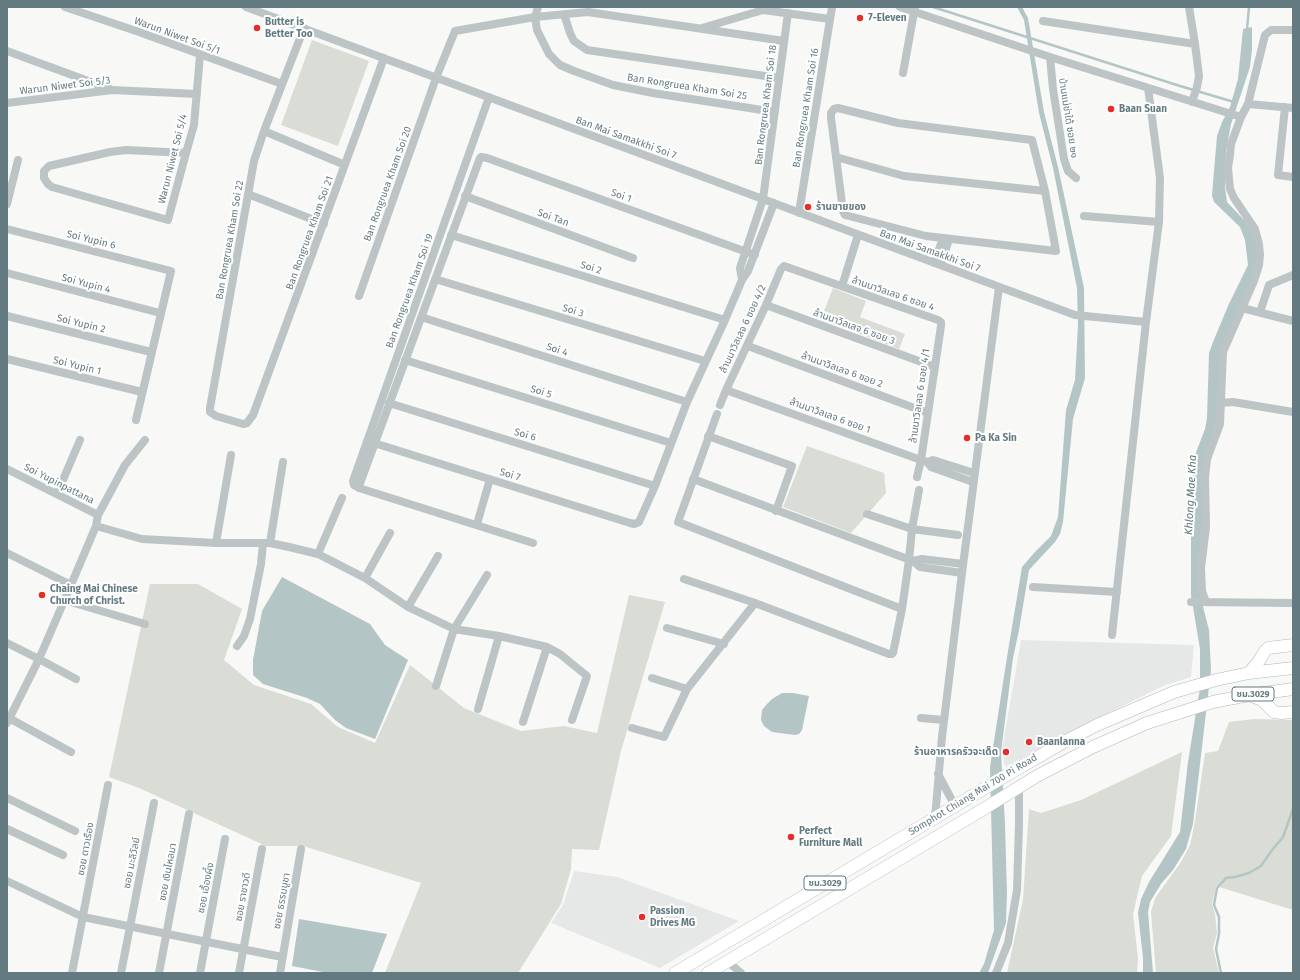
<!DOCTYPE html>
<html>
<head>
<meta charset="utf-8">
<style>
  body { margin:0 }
  #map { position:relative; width:1300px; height:980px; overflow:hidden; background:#f8f8f6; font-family:"Fira Sans",sans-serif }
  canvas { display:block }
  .frame { position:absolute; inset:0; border:8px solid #637a81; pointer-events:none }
</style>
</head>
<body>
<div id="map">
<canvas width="1300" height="980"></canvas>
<div class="frame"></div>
</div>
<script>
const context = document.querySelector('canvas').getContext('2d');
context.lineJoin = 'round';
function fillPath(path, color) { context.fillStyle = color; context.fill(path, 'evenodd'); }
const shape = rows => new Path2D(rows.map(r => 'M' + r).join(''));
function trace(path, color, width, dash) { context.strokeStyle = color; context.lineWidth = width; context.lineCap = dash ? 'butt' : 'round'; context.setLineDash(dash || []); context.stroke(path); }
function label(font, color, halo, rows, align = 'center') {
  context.font = font + ' "Fira Sans","Noto Sans Thai",sans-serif'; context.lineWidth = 4; context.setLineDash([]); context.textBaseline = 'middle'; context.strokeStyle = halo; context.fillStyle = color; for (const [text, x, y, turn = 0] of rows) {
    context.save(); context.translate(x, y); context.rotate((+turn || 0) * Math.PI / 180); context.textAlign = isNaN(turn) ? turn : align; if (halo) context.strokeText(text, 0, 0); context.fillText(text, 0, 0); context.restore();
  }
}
fillPath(shape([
  [1021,640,1194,645,1191,677,1163,686,1076,729,1005,767,1002,750],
  [574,871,617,877,739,921,660,968,551,923,563,905]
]), '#e6e8e7');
fillPath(shape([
  [312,40,369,61,338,146,281,125],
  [833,288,866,301,860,317,905,334,899,349,821,319],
  [807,446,884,473,886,493,851,533,783,507],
  [150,584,198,584,242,609,224,660,254,685,311,704,338,727,375,743,410,665,464,708,521,731,564,726,597,733,629,595,665,602,621,751,599,850,572,849,571,869,561,904,518,973,385,973,421,883,303,846,266,846,139,788,109,777],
  [1254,719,1293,720,1293,910,1216,886,1212,904,1215,914,1217,933,1213,948,1219,973,1156,973,1151,912,1155,898,1181,862,1190,845,1195,821,1205,753,1218,751,1229,722],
  [1182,752,1171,836,1142,876,1133,914,1138,958,1137,973,1007,973,1023,900,1029,809,1041,813,1081,800]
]), '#d9ddd5');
fillPath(shape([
  [1017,7,1022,7,1028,18,1044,112,1058,167,1084,288,1085,378,1073,419,1063,522,1060,534,1055,542,1029,570,1019,630,1013,658,1001,752,1005,824,1007,893,1006,923,988,973,979,973,984,964,994,930,990,767,1007,657,1022,567,1034,553,1051,536,1058,517,1066,410,1075,380,1078,325,1077,288,1053,168,1039,113,1024,20],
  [1252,27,1252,50,1250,67,1231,124,1226,151,1225,187,1227,202,1245,221,1257,238,1258,268,1222,346,1218,425,1205,454,1202,469,1203,507,1199,591,1209,630,1211,670,1193,824,1186,849,1173,870,1161,884,1150,902,1148,912,1153,973,1143,973,1143,958,1138,913,1141,899,1149,882,1180,832,1188,762,1200,688,1200,649,1191,595,1191,534,1193,469,1195,455,1205,429,1207,418,1209,353,1213,342,1228,306,1248,265,1245,240,1240,227,1214,202,1212,196,1213,183,1217,136,1222,122,1230,107,1238,79,1243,29],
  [282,577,370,624,385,645,408,660,375,739,346,728,335,720,320,704,307,698,263,684,253,675,253,660,262,611],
  [782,693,793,693,809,696,802,730,799,734,795,735,772,732,764,726,761,720,762,710,766,705,772,699],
  [299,919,387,934,372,973,328,973,292,966]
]), '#b4c5c6');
trace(shape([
  [933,7,1180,86,1234,102],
  [1247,30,1249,7],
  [1221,973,1216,949,1219,934,1219,917,1214,905,1217,888,1226,878,1235,877,1249,873,1261,866,1272,850,1283,837,1293,809]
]), '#b4c5c6', 2.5);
const primary = shape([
  [1249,673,1259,661,1265,651,1268,648,1293,645],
  [1249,695,1262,700,1274,712,1281,713,1293,712],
  [675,973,1012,772,1064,742,1097,725,1174,692,1216,680,1249,673,1293,668],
  [708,973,982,810,1037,776,1093,747,1147,723,1213,702,1249,695,1293,689]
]);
trace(primary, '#b0b8bb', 13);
trace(shape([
  [65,7,139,32,282,84],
  [246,7,1048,305,1075,315,1146,322],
  [538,7,535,17,537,30,549,54,560,65,574,71,613,85,653,93,775,112],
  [900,7,1050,57,1241,117],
  [1189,7,1195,44,1199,76,1197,87,1192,102],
  [564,14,570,33,574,41,587,50,779,78],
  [1043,21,1195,44],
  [304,28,264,131,254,161,210,408,210,412,216,416,243,424,247,423,253,415,384,58],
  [702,28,763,10,830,19],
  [7,51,110,89],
  [1050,57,1053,89,1064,159,1068,171,1076,178],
  [903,73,915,7],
  [7,103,112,90,197,94],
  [1248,104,1293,108],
  [1285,107,1278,175,1293,177],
  [838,108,898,123,1032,140,1045,191,1056,251,926,236,845,215,843,211,831,118,831,113,834,109,838,108],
  [264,131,345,165],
  [186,153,126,150,110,152,49,166,44,171,44,178,48,184,52,187,168,220,186,153,194,125,200,55],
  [836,157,904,176,1045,191],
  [248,194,324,224],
  [465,196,633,258],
  [7,204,18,160],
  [799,213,832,7],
  [1084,216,1159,222],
  [7,229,171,271,136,420],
  [451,235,725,320],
  [934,263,943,238],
  [941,265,949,239],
  [7,273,160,313],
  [435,279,705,361],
  [742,280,740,268,763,199,788,13],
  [842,286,858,235],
  [359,296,436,78,455,31,535,17,588,12,784,41],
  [766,305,935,367],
  [1242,308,1293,321],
  [1260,312,1269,285,1293,275],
  [7,316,151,352],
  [421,317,687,402],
  [748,346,928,413],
  [7,359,142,392],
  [405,360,671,443],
  [726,390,921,460,927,462,933,460,974,473],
  [389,403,655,486],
  [1221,403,1233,402,1293,412],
  [720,405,726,390,766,305,781,269,784,266,938,320,941,322,941,326,921,460,917,477],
  [717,414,678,522,902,609],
  [708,436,792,466,776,511],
  [374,443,630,523,634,524,639,522,655,486,687,402,725,320,742,280,748,271,774,203],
  [927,462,931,467,973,482],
  [7,469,98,515],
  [693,479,913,561,920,567,962,573],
  [359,488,354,485,353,481,489,97],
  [57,494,80,440],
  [867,514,912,529,958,535],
  [477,524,490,479],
  [96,526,142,539,216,543,270,543,289,547,318,554,365,578,408,607,454,629,499,636,547,647,560,654,587,676,572,720],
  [216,543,231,455],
  [270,543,283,462],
  [533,543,359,488,359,486,480,158,481,157,487,158,755,255],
  [7,553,71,585],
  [318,554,342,498],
  [913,561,922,559,963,564],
  [365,578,390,533],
  [684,579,755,603,889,654,892,654,893,653,902,609,909,560,912,529,919,490],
  [1033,587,1117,592],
  [64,600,145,624],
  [1191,602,1293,603],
  [1206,602,1202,591,1201,568,1206,527,1205,477,1207,459,1220,424,1223,352,1254,281,1259,265,1260,255,1259,244,1255,229,1234,198,1230,189,1228,168,1230,155,1231,144,1241,117,1248,104,1265,35,1271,30,1293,30],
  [408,607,438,556],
  [667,628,724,644],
  [1112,635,1146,322,1159,222,1160,178,1148,88],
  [7,643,39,659,76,679],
  [237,646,244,636,250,619,261,564,263,543],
  [652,678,687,689],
  [436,686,454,629,487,575],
  [478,709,499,636],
  [7,717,71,752],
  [921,718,944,720],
  [523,722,547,647],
  [7,723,39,659,71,585,96,526,98,515,125,465,145,440],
  [632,728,664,737,687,689,755,603],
  [938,774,955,806],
  [7,798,75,831],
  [935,818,942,737,962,573,999,287],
  [7,829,63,855],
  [7,881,83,917,282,957],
  [727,961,741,973],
  [72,973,108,785],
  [121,973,154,803],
  [159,973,189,814],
  [200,973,225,839],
  [239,973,262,849],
  [280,973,301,849],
  [996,973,1008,943,1017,890,1019,823,1019,788]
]), '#bcc4c6', 8);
trace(primary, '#fff', 12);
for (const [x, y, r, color] of [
  [860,18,4,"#e62e28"],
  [257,28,4,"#e62e28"],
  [1111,109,4,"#e62e28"],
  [808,207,4,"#e62e28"],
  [967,438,4,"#e62e28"],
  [42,595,4,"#e62e28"],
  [1029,742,4,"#e62e28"],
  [1006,752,4,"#e62e28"],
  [791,837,4,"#e62e28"],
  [642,917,4,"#e62e28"]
]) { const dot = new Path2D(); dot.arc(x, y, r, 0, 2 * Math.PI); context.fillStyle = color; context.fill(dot); trace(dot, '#fff', 1.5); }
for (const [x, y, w] of [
  [1253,694,42],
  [825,883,42]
]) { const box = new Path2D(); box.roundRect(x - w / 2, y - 7, w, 14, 3); context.fillStyle = '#fff'; context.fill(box); trace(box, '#637a81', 1); }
label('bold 9px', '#637a81', null, [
  ["ชม.3029",1253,694],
  ["ชม.3029",825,883]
]);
label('bold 10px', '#637a81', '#fff', [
  ["7-Eleven",868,18],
  ["Butter is",265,22],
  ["Better Too",265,34],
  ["Baan Suan",1119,109],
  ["ร้านขายของ",816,207],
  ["Pa Ka Sin",975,438],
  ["Chaing Mai Chinese",50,589],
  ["Church of Christ.",50,601],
  ["Baanlanna",1037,742],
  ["ร้านอาหารครัวจะเด็ด",998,752,"right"],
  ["Perfect",799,831],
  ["Furniture Mall",799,843],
  ["Passion",650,911],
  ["Drives MG",650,923]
], 'left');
label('10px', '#637a81', '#fff', [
  ["Warun Niwet Soi 5/1",177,36,20],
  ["Warun Niwet Soi 5/3",65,86,-7],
  ["Ban Rongruea Kham Soi 25",687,87,9],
  ["Ban Rongruea Kham Soi 18",766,105,-83],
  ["Ban Rongruea Kham Soi 16",806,108,-81],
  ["บ้านแม่ข่าใต้ ซอย ๒๑",1068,118,81],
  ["Ban Mai Samakkhi Soi 7",626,138,20],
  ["Warun Niwet Soi 5/4",173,159,-76],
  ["Ban Rongruea Kham Soi 20",388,184,-70],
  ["Soi 1",621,196,20],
  ["Soi Tan",553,218,20],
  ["Ban Rongruea Kham Soi 21",310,233,-70],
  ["Soi Yupin 6",91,240,14],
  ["Ban Rongruea Kham Soi 22",230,240,-80],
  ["Ban Mai Samakkhi Soi 7",930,251,20],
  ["Soi 2",591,268,17],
  ["Soi Yupin 4",86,284,15],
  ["Ban Rongruea Kham Soi 19",410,291,-70],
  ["ล้านนาวิลเลจ 6 ซอย 4",893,294,19],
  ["Soi 3",573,311,17],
  ["Soi Yupin 2",81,324,14],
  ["ล้านนาวิลเลจ 6 ซอย 3",854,327,20],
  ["ล้านนาวิลเลจ 6 ซอย 4/2",743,329,-65],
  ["Soi 4",557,350,18],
  ["Soi Yupin 1",77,366,14],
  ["ล้านนาวิลเลจ 6 ซอย 2",842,370,20],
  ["Soi 5",541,392,17],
  ["ล้านนาวิลเลจ 6 ซอย 4/1",920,396,-82],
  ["ล้านนาวิลเลจ 6 ซอย 1",830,416,20],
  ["Soi 6",525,435,17],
  ["Soi 7",510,475,17],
  ["Soi Yupinpattana",59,484,27],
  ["Somphot Chiang Mai 700 Pi Road",973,795,-31],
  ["ซอย ดาวเรือง",86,849,-79],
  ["ซอย มะลิวัลย์",132,863,-79],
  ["ซอย เงินไหลมา",168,872,-79],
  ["ซอย เอื้องผึ้ง",206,888,-79],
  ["ซอย ราชาวดี",243,897,-80],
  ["ซอย ธรรมบูชา",282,901,-80]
]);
label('italic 11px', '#5e797c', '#fff', [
  ["Khlong Mae Kha",1191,495,-87]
]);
</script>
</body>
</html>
